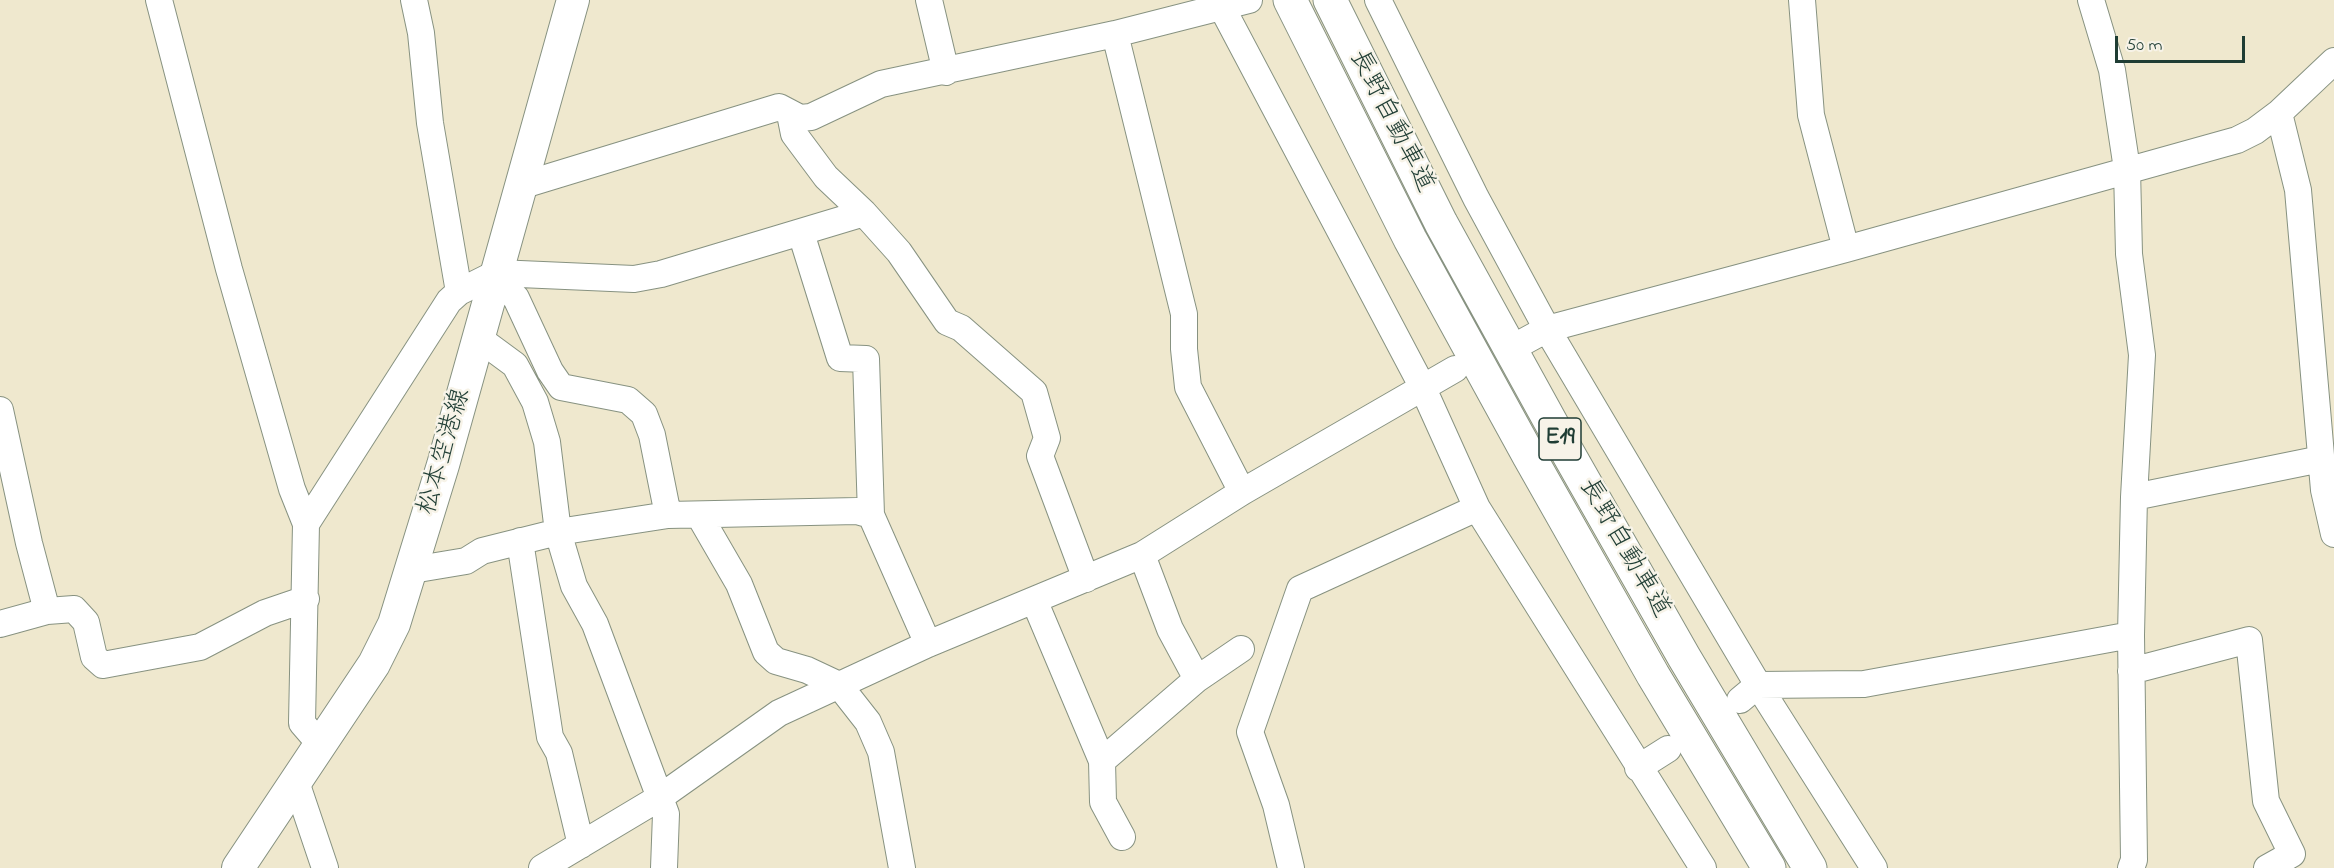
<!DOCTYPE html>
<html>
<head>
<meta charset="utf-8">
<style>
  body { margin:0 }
  #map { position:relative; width:2334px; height:868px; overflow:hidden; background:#efe8ce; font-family:"Indie Flower",sans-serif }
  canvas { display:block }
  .scale { position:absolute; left:2115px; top:36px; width:130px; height:27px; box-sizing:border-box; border:3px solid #1f3d34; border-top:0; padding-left:8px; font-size:18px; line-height:21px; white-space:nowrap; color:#1f3d34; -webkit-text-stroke:4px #f7f3e8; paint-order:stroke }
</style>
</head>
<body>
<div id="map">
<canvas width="2334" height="868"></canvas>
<div class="scale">50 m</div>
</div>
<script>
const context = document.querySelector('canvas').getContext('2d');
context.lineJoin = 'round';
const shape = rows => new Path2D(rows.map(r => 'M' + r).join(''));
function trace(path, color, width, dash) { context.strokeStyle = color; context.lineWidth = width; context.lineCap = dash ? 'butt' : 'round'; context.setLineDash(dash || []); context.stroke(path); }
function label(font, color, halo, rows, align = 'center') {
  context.font = font + ' "Indie Flower","Klee One",sans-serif'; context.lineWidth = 5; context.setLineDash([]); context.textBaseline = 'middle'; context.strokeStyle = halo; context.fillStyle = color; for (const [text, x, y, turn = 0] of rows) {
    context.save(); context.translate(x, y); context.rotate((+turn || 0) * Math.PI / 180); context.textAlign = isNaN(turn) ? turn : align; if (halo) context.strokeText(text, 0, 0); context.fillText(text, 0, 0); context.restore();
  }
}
const minor = shape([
  [159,0,229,269,292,489,306,524,302,723,321,745],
  [414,0,421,33,430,123,459,292],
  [929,0,946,72],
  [1218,0,1422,386,1477,508,1703,868],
  [1378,0,1476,198,1547,329,1758,685,1874,868],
  [1802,0,1811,115,1846,249],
  [2091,0,2112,70,2127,169,2129,254,2142,355,2134,497,2131,635,2134,860,2131,868],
  [1115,34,1184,314,1184,349,1188,387,1242,492],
  [2279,113,2298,190,2324,490,2334,534],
  [790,114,794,134,826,177,864,213,899,252,947,322,961,328,1034,392,1047,438,1040,456,1086,579],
  [520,186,779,107,800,118,811,117,881,84,1115,34,1249,0],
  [801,233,840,358,866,359,871,515,928,644],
  [496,279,516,298,550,371,561,387,628,400,644,414,652,435,668,515],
  [477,337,515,365,535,402,547,442,558,532,574,586,595,624,666,814,664,868],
  [1525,341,1547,329,1846,249,2237,140,2255,131,2279,113,2334,61],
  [0,410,29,543,47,611],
  [2134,497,2321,459],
  [699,515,739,584,766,652,776,661,807,670,839,685,868,722,881,752,902,868],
  [306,524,449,301,459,292,497,273,634,279,661,274,864,213],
  [520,541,550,737,559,753,581,845],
  [1142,555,1170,629,1197,679],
  [412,570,466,561,482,551,558,532,668,515,857,511,871,515],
  [1034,600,1102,761],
  [0,624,47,611,74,609,86,622,94,657,103,665,200,647,265,613,306,599],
  [2131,671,2249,640,2266,801,2292,854,2267,868],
  [1740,700,1758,685,1864,684,2131,635],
  [1638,768,1668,749],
  [296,782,325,868],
  [1122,837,1103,802,1102,761,1197,679,1241,649],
  [542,868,659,798,779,713,928,644,1142,555,1242,492,1455,369],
  [1291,868,1276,805,1250,732,1300,589,1477,508]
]);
const major = shape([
  [238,868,374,664,394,624,443,465,573,0]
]);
const highway = shape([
  [1290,0,1410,239,1529,456,1653,675,1769,868],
  [1330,0,1441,223,1560,439,1684,657,1810,868]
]);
trace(minor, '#879281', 28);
trace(major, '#879281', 34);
trace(highway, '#879281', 35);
trace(minor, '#fff', 26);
trace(major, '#fff', 32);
trace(highway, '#fff', 33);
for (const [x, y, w] of [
  [1560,439,42]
]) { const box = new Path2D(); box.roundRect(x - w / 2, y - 21, w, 42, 4.5); context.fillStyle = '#f7f3e8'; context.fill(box); trace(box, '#1f3d34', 1.5); }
label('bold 24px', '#1f3d34', null, [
  ["E19",1560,439]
]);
label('26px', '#1f3d34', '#f7f3e8', [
  ["長野自動車道",1390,122,63],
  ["松本空港線",446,452,-74],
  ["長野自動車道",1623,549,60]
]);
</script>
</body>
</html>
